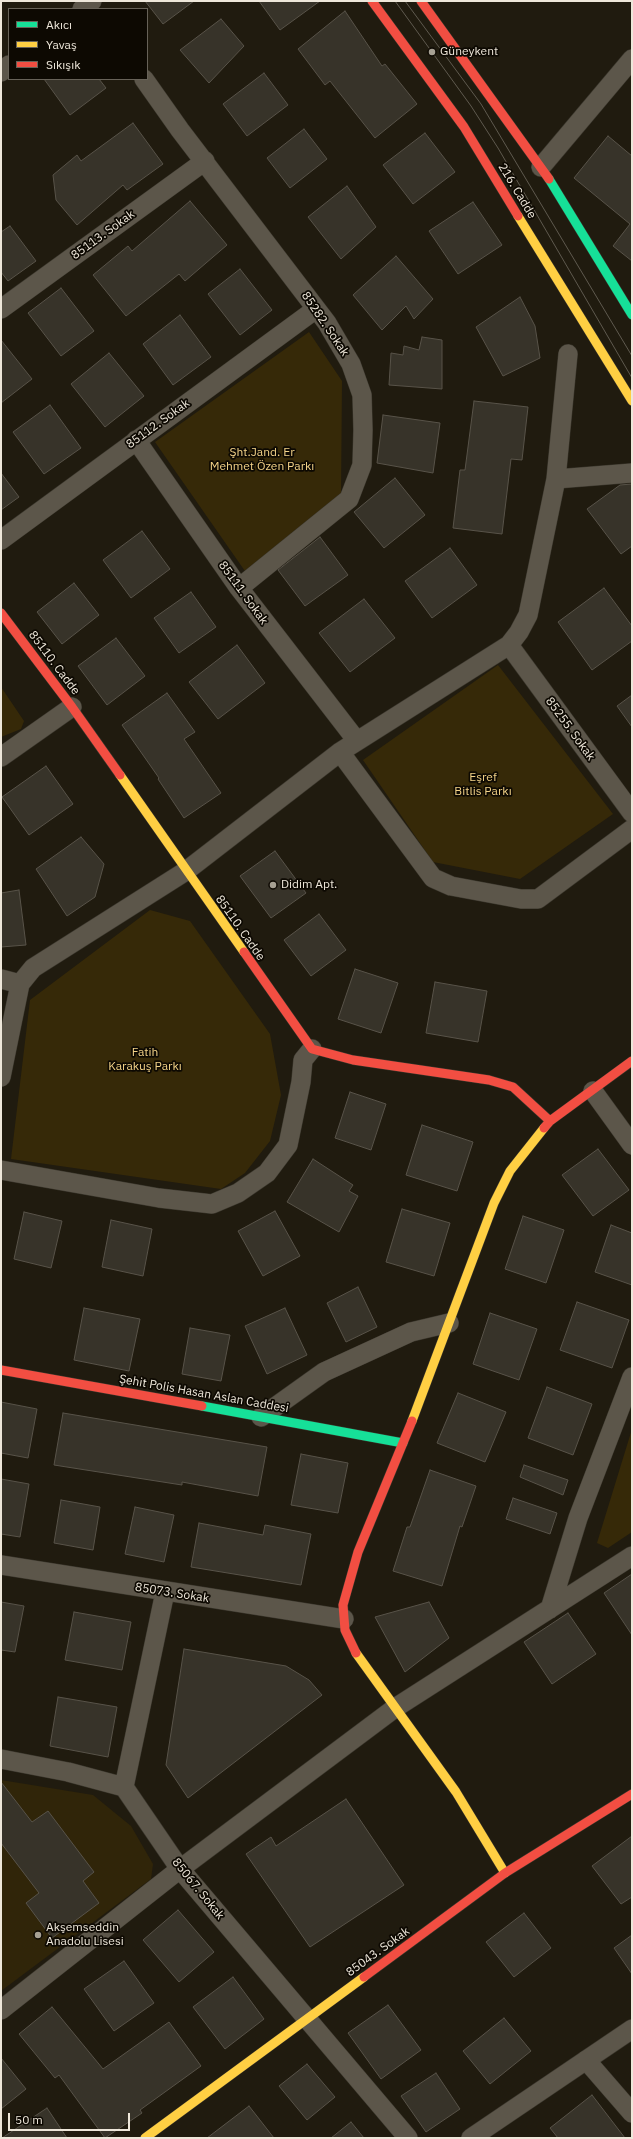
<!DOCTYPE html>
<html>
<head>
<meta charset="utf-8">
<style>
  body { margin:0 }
  #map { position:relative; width:633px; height:2139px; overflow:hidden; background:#201b0f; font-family:"IBM Plex Sans",sans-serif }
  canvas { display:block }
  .frame { position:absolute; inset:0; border:2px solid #eee7da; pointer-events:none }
  .legend { position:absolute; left:8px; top:8px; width:140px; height:72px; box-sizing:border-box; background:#0d0902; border:1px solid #676258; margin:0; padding:5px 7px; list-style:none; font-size:12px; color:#eee7da }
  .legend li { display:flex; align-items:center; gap:8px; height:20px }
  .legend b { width:20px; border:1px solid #676258 }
  .scale { position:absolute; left:8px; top:2113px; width:122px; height:18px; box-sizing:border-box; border:2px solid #eee7da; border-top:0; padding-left:5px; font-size:12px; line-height:14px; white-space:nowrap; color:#eee7da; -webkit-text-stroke:3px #0d0902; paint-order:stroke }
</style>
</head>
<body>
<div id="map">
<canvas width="633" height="2139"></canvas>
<div class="frame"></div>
<ul class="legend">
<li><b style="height:5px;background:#16e098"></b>Akıcı</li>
<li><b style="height:5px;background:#ffcf43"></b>Yavaş</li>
<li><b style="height:5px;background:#f24e42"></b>Sıkışık</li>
</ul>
<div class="scale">50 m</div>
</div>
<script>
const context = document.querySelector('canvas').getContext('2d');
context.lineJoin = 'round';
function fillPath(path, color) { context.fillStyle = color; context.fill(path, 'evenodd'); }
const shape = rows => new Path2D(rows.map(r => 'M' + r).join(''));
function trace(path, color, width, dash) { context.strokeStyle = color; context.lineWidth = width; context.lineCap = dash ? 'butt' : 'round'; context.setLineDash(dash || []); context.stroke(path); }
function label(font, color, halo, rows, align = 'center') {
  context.font = font + ' "IBM Plex Sans",sans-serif'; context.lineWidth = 3.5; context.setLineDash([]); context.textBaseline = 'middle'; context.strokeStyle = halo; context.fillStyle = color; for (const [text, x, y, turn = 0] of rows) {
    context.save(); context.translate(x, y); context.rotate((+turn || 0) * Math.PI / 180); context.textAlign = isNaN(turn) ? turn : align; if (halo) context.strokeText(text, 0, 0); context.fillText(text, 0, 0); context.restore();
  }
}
fillPath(shape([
  [1,1780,93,1795,131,1826,153,1864,151,1879,1,1991]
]), '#302509');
fillPath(shape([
  [309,332,342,381,341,495,247,574,155,442],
  [498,665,613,814,520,879,433,862,363,760],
  [1,687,24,721,21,729,1,737],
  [150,910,190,921,270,1034,281,1095,270,1141,245,1173,221,1189,11,1159,30,1000],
  [632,1429,632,1532,608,1548,597,1543]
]), '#362908');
const building = shape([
  [145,1,194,1,163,24,145,1],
  [259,1,320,1,280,30,259,1],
  [345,11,382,66,385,64,417,104,375,138,330,81,325,85,298,49,345,11],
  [221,19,244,46,209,83,180,50,221,19],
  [264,73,288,105,247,136,223,104,264,73],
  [44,79,99,79,106,88,70,115,44,79],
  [133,123,163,164,127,190,123,185,77,225,56,200,53,175,77,155,81,161,133,123],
  [304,129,327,159,290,188,267,158,304,129],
  [425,133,455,172,413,204,383,165,425,133],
  [608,136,632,156,632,261,613,246,630,224,574,178,608,136],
  [347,186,376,227,341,259,308,217,347,186],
  [190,201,227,245,185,281,179,274,126,316,93,275,128,246,132,251,190,201],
  [473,202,502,245,458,274,429,231,473,202],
  [10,226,36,261,8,281,1,272,1,232,10,226],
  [396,256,433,299,414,319,406,306,382,330,353,295,396,256],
  [240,269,272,310,240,335,208,294,240,269],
  [61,288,94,331,61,356,28,313,61,288],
  [520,297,535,326,540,358,503,376,476,327,520,297],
  [180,315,211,357,173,385,143,344,180,315],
  [422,337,442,340,442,389,389,385,391,353,403,355,404,346,419,350,422,337],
  [1,340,32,379,1,403,1,340],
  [109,353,144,396,105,427,71,384,109,353],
  [474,401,528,407,522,460,511,459,502,534,453,528,460,470,465,470,474,401],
  [50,405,81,448,44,474,13,432,50,405],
  [383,415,440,423,433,473,377,463,383,415],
  [1,473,19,497,1,510,1,473],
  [395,478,425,515,384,548,354,512,395,478],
  [632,484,632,546,621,554,587,509,620,485,632,484],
  [142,531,170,569,131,598,103,560,142,531],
  [320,537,348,575,305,606,278,570,320,537],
  [450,548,477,585,432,618,405,581,450,548],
  [74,583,99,615,62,644,37,612,74,583],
  [604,588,632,626,632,641,592,670,558,622,604,588],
  [191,592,216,627,179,653,154,618,191,592],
  [364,599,395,638,350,672,319,633,364,599],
  [116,638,145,676,107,705,78,666,116,638],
  [237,645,265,683,218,719,189,682,237,645],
  [167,693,195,732,184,739,221,793,184,818,158,779,159,778,122,725,167,693],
  [632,695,632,727,617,706,632,695],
  [46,766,73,804,29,835,2,797,46,766],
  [81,837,104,864,95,897,67,916,36,869,81,837],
  [275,851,306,893,271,918,240,876,275,851],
  [19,890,26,945,1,947,1,893,19,890],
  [319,914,346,950,311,976,284,940,319,914],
  [355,969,398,983,381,1033,338,1019,355,969],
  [435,982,487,991,478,1042,426,1033,435,982],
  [350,1092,386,1104,371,1150,335,1138,350,1092],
  [422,1125,473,1142,457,1191,406,1175,422,1125],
  [598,1149,629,1190,593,1216,562,1175,598,1149],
  [313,1159,353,1185,349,1191,358,1196,339,1232,287,1202,313,1159],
  [402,1209,450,1223,434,1276,386,1262,402,1209],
  [275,1211,300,1256,263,1276,238,1231,275,1211],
  [24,1212,62,1221,51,1268,14,1259,24,1212],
  [523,1216,564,1230,546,1283,505,1269,523,1216],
  [111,1220,152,1229,143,1276,102,1267,111,1220],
  [611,1225,632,1233,632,1285,595,1272,611,1225],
  [358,1287,377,1327,346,1342,327,1303,358,1287],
  [577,1302,629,1320,612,1368,560,1350,577,1302],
  [84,1308,140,1319,129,1371,74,1360,84,1308],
  [285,1308,307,1355,267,1374,245,1326,285,1308],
  [490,1313,537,1329,519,1380,473,1364,490,1313],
  [190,1328,230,1335,221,1381,182,1374,190,1328],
  [547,1387,592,1404,573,1455,528,1438,547,1387],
  [458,1393,506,1412,485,1462,437,1443,458,1393],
  [1,1402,37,1409,28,1458,1,1453,1,1402],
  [63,1413,267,1447,258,1496,182,1482,182,1485,54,1465,63,1413],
  [301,1454,348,1463,338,1513,291,1505,301,1454],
  [524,1465,568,1480,563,1495,520,1477,524,1465],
  [430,1470,476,1486,462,1527,460,1526,442,1586,393,1571,407,1527,410,1527,430,1470],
  [1,1479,29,1484,20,1537,1,1534,1,1479],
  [513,1498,557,1513,550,1534,506,1519,513,1498],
  [61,1500,100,1507,93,1550,54,1543,61,1500],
  [135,1507,174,1515,164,1562,125,1554,135,1507],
  [199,1523,263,1535,265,1525,311,1534,301,1585,191,1567,199,1523],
  [632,1574,632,1635,604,1593,632,1574],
  [1,1602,24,1606,15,1652,1,1650,1,1602],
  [429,1602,449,1638,405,1672,375,1617,429,1602],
  [74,1612,131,1622,122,1670,65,1660,74,1612],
  [568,1613,596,1654,552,1684,524,1642,568,1613],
  [184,1649,286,1666,309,1680,322,1695,188,1798,166,1765,184,1649],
  [58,1697,117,1707,108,1757,50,1746,58,1697],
  [1,1782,32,1822,48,1811,94,1872,83,1881,99,1903,52,1938,26,1903,39,1893,1,1843,1,1782],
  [346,1799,404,1885,310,1947,246,1854,271,1837,276,1846,346,1799],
  [632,1836,632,1897,621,1904,592,1866,632,1836],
  [178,1910,214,1952,179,1982,143,1940,178,1910],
  [524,1913,551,1948,514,1977,486,1942,524,1913],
  [632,1935,632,1974,614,1948,632,1935],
  [124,1961,154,2003,114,2031,84,1989,124,1961],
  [233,1977,264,2019,225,2049,193,2007,233,1977],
  [388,2005,421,2050,381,2079,348,2033,388,2005],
  [52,2007,103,2069,169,2022,201,2066,140,2110,142,2113,105,2138,59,2075,55,2078,19,2034,52,2007],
  [504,2018,531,2051,490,2084,463,2051,504,2018],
  [1,2058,26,2089,1,2109,1,2058],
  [307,2064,335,2097,307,2120,279,2086,307,2064],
  [436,2073,460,2109,426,2132,401,2096,436,2073],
  [592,2095,625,2138,558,2138,550,2128,592,2095],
  [249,2106,274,2138,207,2138,249,2106],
  [47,2108,67,2138,2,2138,47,2108],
  [351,2122,364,2138,331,2138,351,2122]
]);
fillPath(building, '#373329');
trace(building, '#585349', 1);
const street = shape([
  [82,9,92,1],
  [1,72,9,65],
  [144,79,180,130,327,323,351,364,362,395,363,430,362,465,349,499,239,588],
  [541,167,632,59],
  [1,309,205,161],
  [136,440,239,588,357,741],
  [556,479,568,354],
  [1,540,316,309],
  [509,645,632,813],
  [340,752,433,878,451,886,521,899,538,899,632,829],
  [1,757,72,707],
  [1,979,20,984],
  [1,1077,20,984,33,968,186,871,340,752,509,645,519,632,528,615,556,479,632,473],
  [593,1091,632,1145],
  [1,1170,159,1198,212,1204,238,1193,267,1173,288,1145,301,1082,303,1060,312,1049],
  [261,1417,324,1372,411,1332,449,1323],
  [1,1565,344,1619],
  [165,1592,124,1787,180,1869,408,2138],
  [550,1609,578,1518,632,1377],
  [1,1759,68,1772,124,1787],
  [1,2010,180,1869,395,1708,632,1556],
  [586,2060,632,2113],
  [471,2138,632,2029]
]);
const fast = shape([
  [549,179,632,315],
  [202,1406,403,1443]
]);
const slow = shape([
  [518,216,632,401],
  [120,775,244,952],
  [412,1421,494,1203,510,1171,544,1128],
  [356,1653,456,1792,505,1873],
  [145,2138,364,1977]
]);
const jam = shape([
  [372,1,464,127,518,216],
  [421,1,549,179],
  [1,613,72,707,120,775],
  [244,952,312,1049,353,1060,489,1080,513,1087,550,1121],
  [544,1128,550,1121,632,1061],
  [1,1370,202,1406],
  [356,1653,345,1630,343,1605,358,1552,412,1421],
  [364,1977,505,1873,632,1794]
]);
trace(street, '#3b372d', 20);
trace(fast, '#3b372d', 10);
trace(slow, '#3b372d', 10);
trace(jam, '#3b372d', 10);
trace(street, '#5c564a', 19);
trace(fast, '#16e098', 9);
trace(slow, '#ffcf43', 9);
trace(jam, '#f24e42', 9);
trace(shape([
  [395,1,471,106,498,148,632,378],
  [405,1,481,104,632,356]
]), '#5f5a4f', 1);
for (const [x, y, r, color] of [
  [432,52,4,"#a6a093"],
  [273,885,4,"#a6a093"],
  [38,1935,4,"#a6a093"]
]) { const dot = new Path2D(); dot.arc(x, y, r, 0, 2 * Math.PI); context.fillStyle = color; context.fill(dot); trace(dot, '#0d0902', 1.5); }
label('12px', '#eee7da', '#0d0902', [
  ["Güneykent",440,52],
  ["Didim Apt.",281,885],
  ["Akşemseddin",46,1928],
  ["Anadolu Lisesi",46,1942]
], 'left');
label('12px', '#eee7da', '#0d0902', [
  ["216. Cadde",517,191,59],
  ["85113. Sokak",103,235,-36],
  ["85282. Sokak",325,324,56],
  ["85112. Sokak",158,424,-36],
  ["85111. Sokak",243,593,54],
  ["85110. Cadde",54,663,53],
  ["85255. Sokak",570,729,54],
  ["85110. Cadde",240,928,55],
  ["Şehit Polis Hasan Aslan Caddesi",204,1394,10],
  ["85073. Sokak",172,1593,9],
  ["85067. Sokak",198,1889,51],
  ["85043. Sokak",378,1952,-36]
]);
label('12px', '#f4d388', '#0d0902', [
  ["Şht.Jand. Er",262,453],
  ["Mehmet Özen Parkı",262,467],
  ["Eşref",483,778],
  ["Bitlis Parkı",483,792],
  ["Fatih",145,1053],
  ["Karakuş Parkı",145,1067]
]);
</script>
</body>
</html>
